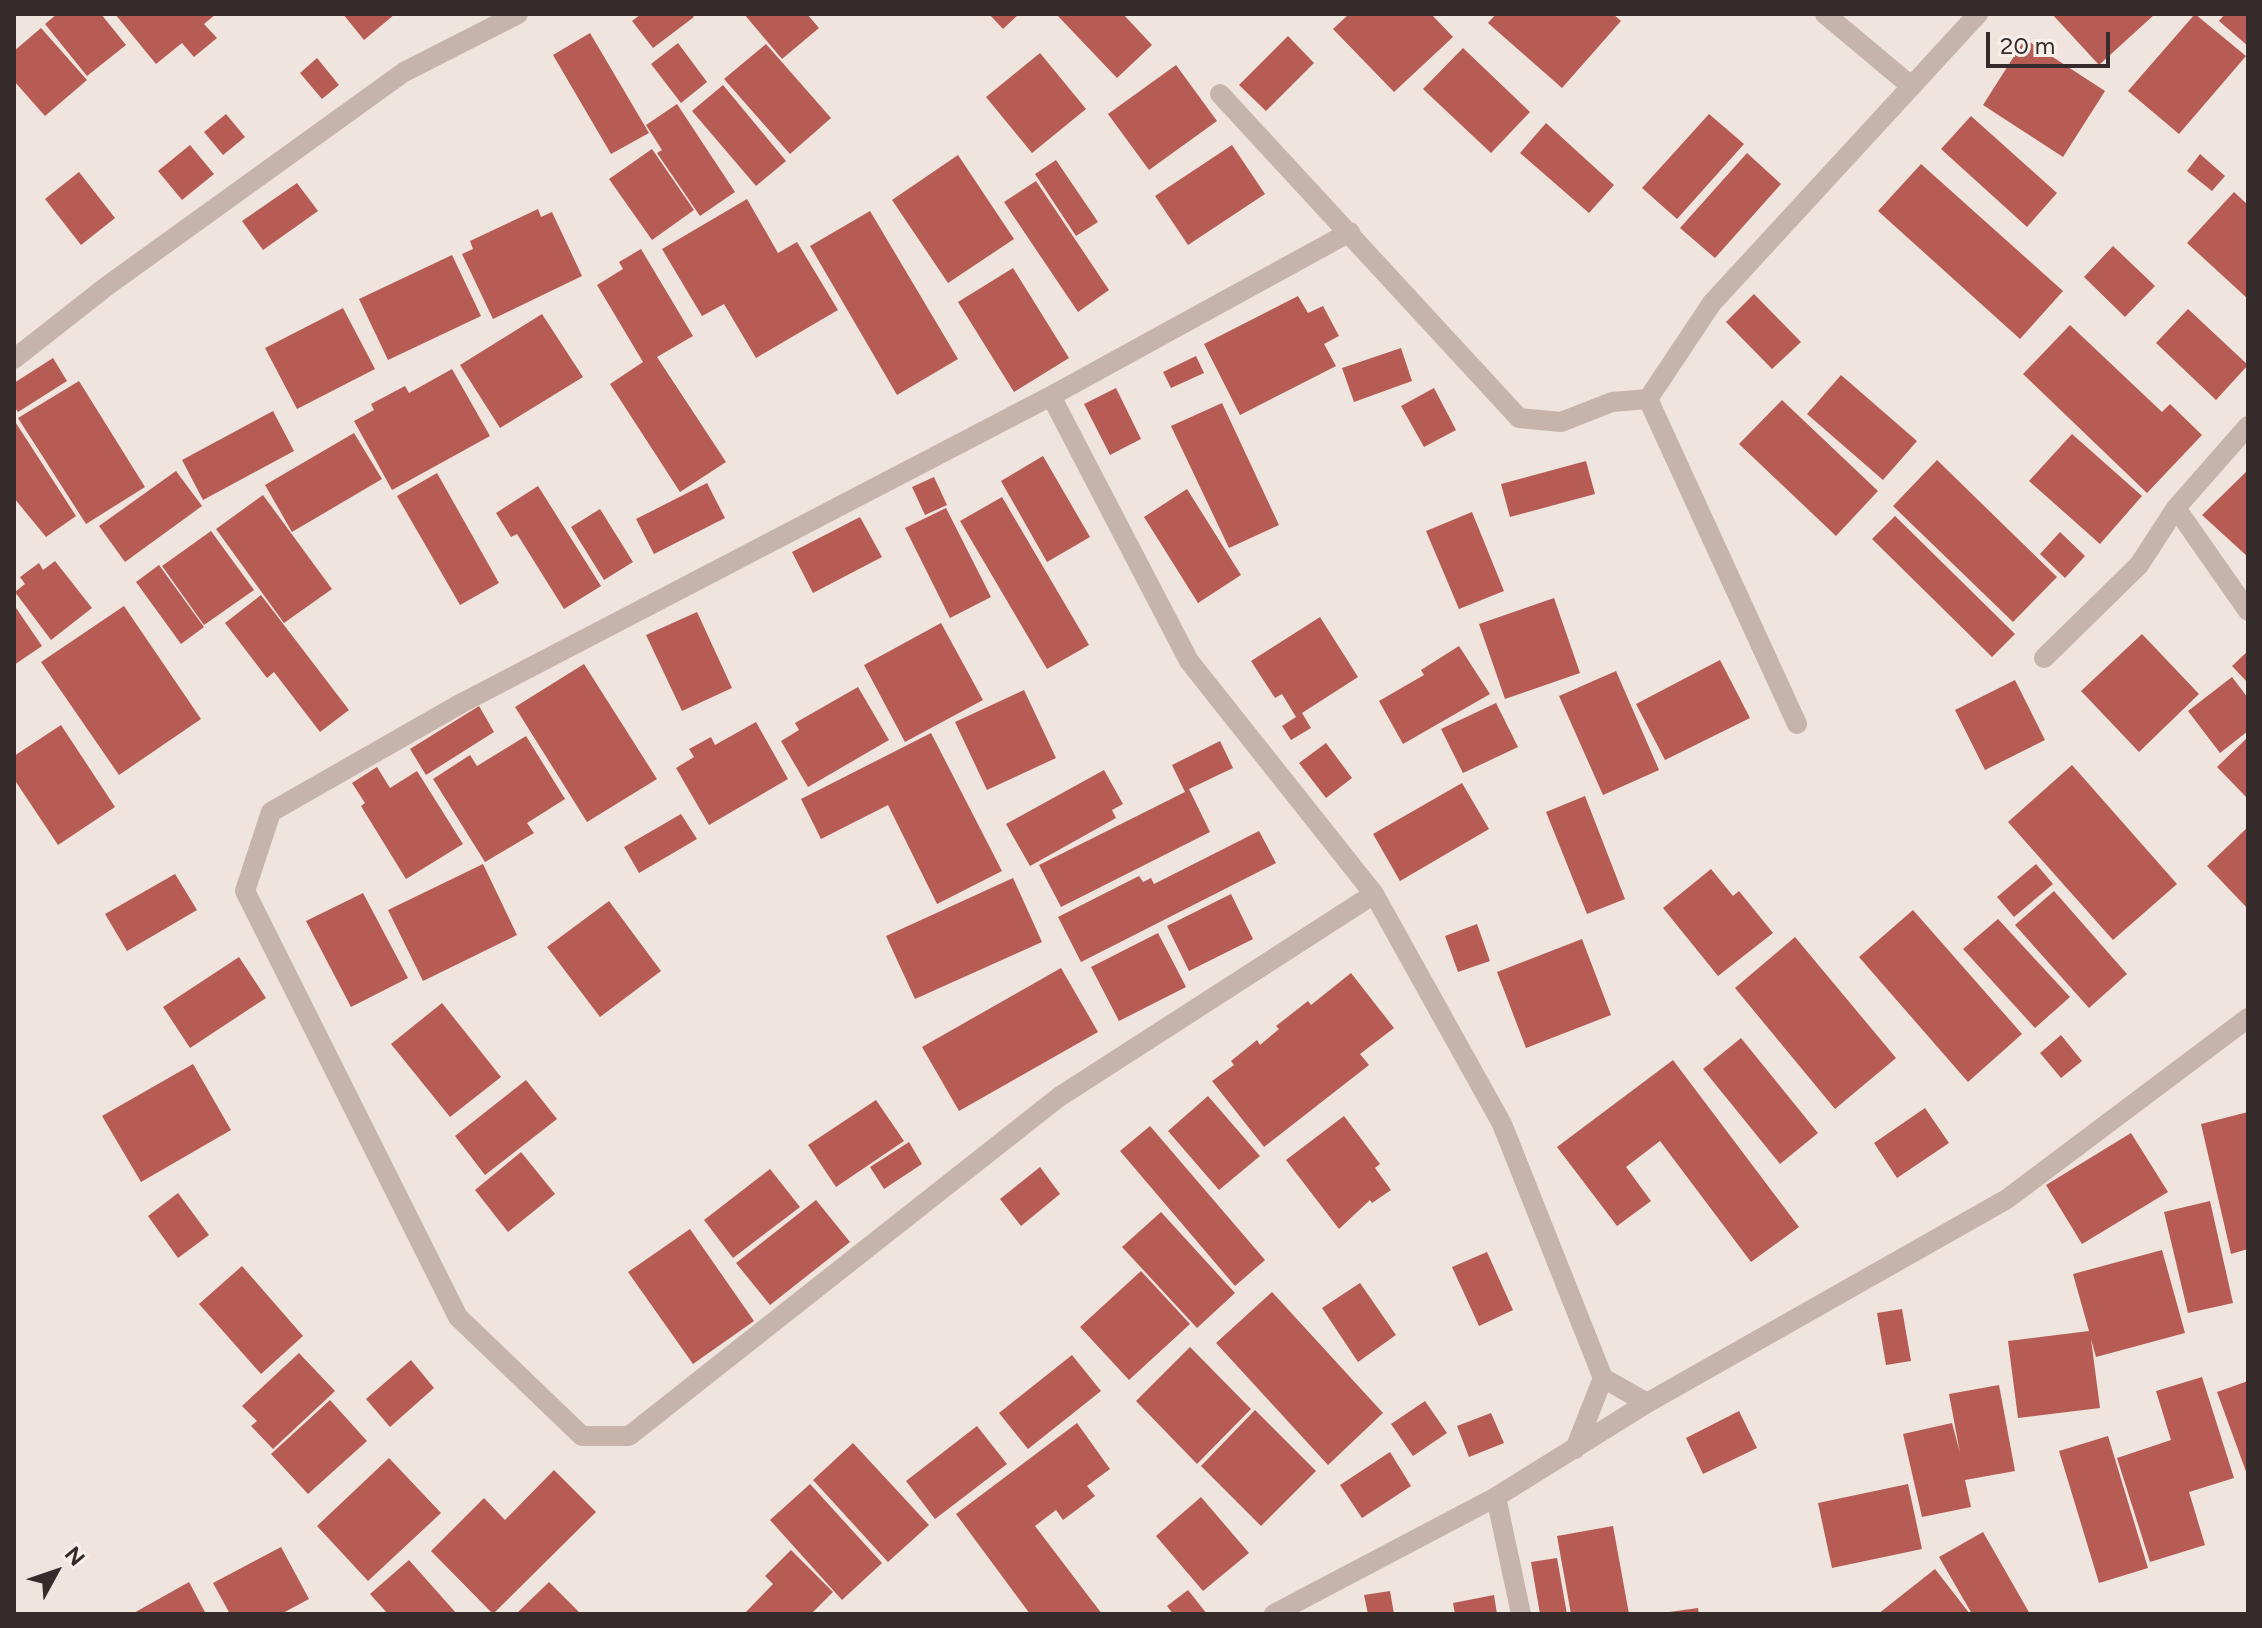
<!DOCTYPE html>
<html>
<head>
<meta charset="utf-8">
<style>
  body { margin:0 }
  #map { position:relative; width:2262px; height:1628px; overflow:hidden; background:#efe4de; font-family:Figtree,sans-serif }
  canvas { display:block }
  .frame { position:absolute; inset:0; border:16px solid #352b2a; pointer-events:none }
  .north { position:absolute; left:16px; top:1532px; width:80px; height:80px; -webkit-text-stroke:6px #f7efea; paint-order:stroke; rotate:50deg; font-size:22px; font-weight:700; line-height:32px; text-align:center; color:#352b2a }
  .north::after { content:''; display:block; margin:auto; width:28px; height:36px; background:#352b2a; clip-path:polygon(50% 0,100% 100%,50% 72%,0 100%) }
  .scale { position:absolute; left:1986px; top:32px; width:124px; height:36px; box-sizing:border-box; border:4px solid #352b2a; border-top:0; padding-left:10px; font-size:24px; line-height:28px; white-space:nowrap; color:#352b2a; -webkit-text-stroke:6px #f7efea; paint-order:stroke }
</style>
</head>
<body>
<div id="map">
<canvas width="2262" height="1628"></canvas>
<div class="frame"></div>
<div class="north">N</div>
<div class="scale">20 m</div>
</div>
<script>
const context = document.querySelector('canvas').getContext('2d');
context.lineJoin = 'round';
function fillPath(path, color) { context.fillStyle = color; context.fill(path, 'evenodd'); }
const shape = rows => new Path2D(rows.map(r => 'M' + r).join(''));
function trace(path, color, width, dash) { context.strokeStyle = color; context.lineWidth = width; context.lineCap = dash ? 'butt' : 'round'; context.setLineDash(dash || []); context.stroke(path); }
fillPath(shape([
  [57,14,101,14,126,45,87,76,45,24],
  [115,14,216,14,204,24,217,38,194,57,182,43,156,64],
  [343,14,395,14,364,40],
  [641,14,691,14,694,17,653,48,632,21],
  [744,14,807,14,819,28,782,59],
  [989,14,1019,14,1003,29],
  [1056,14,1123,14,1152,45,1117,78],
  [1349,14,1431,14,1453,37,1394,92,1333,29],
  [1496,14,1613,14,1621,21,1562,88,1488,23],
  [2052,14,2155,14,2099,65],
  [2195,14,2246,56,2179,134,2128,91],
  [2225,14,2248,14,2248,46,2219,21],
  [41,28,87,80,45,116,14,81,14,51],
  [590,33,649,133,611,154,553,55],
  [1288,36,1314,63,1266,111,1239,85],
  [2025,39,2105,91,2063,157,1983,105],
  [678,43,707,82,681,103,651,64],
  [766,44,831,118,790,154,724,79],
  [1463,48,1530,112,1491,153,1423,89],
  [1040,53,1086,109,1032,153,986,97],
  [317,58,339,85,322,99,300,73],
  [1176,65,1217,121,1149,170,1108,114],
  [723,85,786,161,756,186,692,111],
  [677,104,735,192,700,216,657,153,662,150,646,125],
  [226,114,245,137,223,155,204,132],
  [1709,114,1744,144,1677,219,1642,188],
  [1971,116,2057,193,2027,227,1941,149],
  [1546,123,1614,185,1589,213,1520,153],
  [190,145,214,174,182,200,158,171],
  [1232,145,1265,194,1188,245,1155,196],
  [652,149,694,210,652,240,609,179],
  [1747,153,1781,184,1715,258,1680,228],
  [2200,154,2225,176,2212,191,2187,171],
  [958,155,1014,239,948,283,892,200],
  [1056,160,1098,222,1076,236,1035,174],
  [1921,164,2063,291,2020,339,1878,211],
  [79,172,115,218,81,245,45,199],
  [1036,181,1109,290,1078,312,1004,202],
  [297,183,318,211,263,250,242,221],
  [2234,192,2248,205,2248,299,2187,243],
  [747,199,778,253,797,242,838,310,756,358,724,304,702,316,662,249],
  [538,209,541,217,552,212,582,276,493,319,462,254,473,249,470,241],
  [870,211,958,359,897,395,810,246],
  [2113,246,2155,286,2125,317,2084,277],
  [641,249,693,336,657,357,726,462,680,492,610,384,643,362,597,285,623,269,619,262],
  [452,255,481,316,388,360,359,299],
  [1013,268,1069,358,1014,392,958,302],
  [1754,294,1801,342,1772,369,1726,322],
  [1298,296,1308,313,1323,306,1339,336,1324,344,1336,366,1240,415,1204,344],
  [343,308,375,369,297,409,265,348],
  [2188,309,2248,365,2216,400,2156,343],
  [542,314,583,377,500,428,460,365],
  [2070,325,2162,412,2170,404,2202,435,2147,493,2023,374],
  [1401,348,1412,381,1354,402,1342,368],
  [1196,356,1204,373,1171,388,1163,372],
  [53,358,67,381,18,412,14,406,14,383],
  [452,369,490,436,392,490,354,421,374,410,371,404,405,386,409,393],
  [1841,375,1917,441,1883,480,1807,414],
  [79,381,145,487,86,524,18,418],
  [1116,388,1141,439,1110,455,1084,404],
  [1434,388,1456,430,1424,447,1401,406],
  [1782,400,1878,491,1836,536,1739,444],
  [1222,403,1279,525,1229,548,1171,426],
  [273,411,294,451,203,500,182,460],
  [14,420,76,516,46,537,14,498],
  [354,433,382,479,292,532,265,485],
  [2072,434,2142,496,2100,544,2029,481],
  [1043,456,1090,537,1047,562,1001,481],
  [1937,460,2057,577,2013,622,1893,506],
  [1586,461,1595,494,1510,517,1501,484],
  [2248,470,2248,557,2202,515],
  [176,471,202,506,125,562,99,526],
  [437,473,499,583,460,605,397,496],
  [934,477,947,505,925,515,912,487],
  [707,483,725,518,654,554,636,519],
  [538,486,601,586,564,609,517,534,511,537,496,513],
  [1187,489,1241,575,1198,603,1144,517],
  [263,495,332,589,284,623,216,529],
  [1002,497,1089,645,1047,669,960,521],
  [946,508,991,597,950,618,905,528],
  [600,509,633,562,604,580,571,527],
  [1472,512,1504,591,1459,609,1426,531],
  [1895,516,2015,634,1992,657,1872,539],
  [860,517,882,557,813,593,792,552],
  [211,531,254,590,204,625,162,566],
  [2060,532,2085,556,2065,578,2040,554],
  [55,561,92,608,51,640,15,592,25,584,20,577,39,563,43,570],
  [159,565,204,627,181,644,136,582],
  [261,595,349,710,320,732,274,672,267,678,225,623],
  [1554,598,1580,673,1505,699,1479,624],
  [14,605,42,646,14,665],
  [124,606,201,719,119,775,41,662],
  [697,612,732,688,682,711,646,635],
  [1320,617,1358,677,1302,713,1311,728,1291,740,1282,726,1296,717,1282,694,1275,698,1251,661],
  [941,623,983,700,905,742,864,665],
  [2142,634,2199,694,2139,752,2081,691],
  [1459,646,1490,694,1403,744,1379,701,1424,675,1421,670],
  [2248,651,2248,683,2232,666],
  [1720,660,1750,718,1665,760,1636,704],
  [584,664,657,779,587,822,515,707],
  [1616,671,1659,770,1603,795,1559,696],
  [2232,677,2248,698,2248,731,2220,753,2188,711],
  [2015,680,2045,740,1985,770,1955,710],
  [858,687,889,740,808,787,781,741,799,730,795,723],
  [1024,690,1056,758,987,790,955,722],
  [1496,703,1518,747,1463,773,1441,729],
  [479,706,494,732,426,775,410,749],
  [756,722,788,779,709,825,676,768,694,757,689,749,711,737,715,745],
  [61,725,115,807,58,845,14,779,14,756],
  [931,733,1002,871,937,904,888,805,821,839,801,799],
  [526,736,565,799,527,823,534,833,485,862,433,779,470,755,477,766],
  [2248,737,2248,799,2217,767],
  [1220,741,1233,768,1189,789,1210,832,1061,907,1039,865,1185,792,1172,765],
  [1326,743,1352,778,1326,798,1299,763],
  [2072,765,2177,884,2113,940,2008,822],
  [377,767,390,788,417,771,463,844,406,879,361,806,365,803,352,783],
  [1104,770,1123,804,1112,810,1116,818,1030,866,1006,824],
  [1462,783,1489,829,1400,881,1373,834],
  [1585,796,1625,899,1587,914,1546,812],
  [681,814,697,839,639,873,624,847],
  [2248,827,2248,909,2207,866],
  [1259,831,1276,863,1081,962,1058,917,1139,876,1143,882,1151,878,1154,884],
  [483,864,517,935,423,981,388,910],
  [2036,864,2053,884,2014,917,1997,897],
  [1711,869,1733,896,1739,891,1773,933,1718,976,1663,908],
  [175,874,197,910,127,951,105,914],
  [1013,878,1042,942,915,999,886,936],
  [2054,891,2127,974,2089,1008,2015,925],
  [363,893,408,978,351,1007,306,921],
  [1231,894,1253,939,1189,971,1167,926],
  [609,901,661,971,600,1017,547,947],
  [1913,910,2022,1034,1968,1082,1859,957],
  [1998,919,2070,997,2035,1028,1963,949],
  [1477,924,1490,961,1458,972,1445,936],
  [1158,933,1186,987,1119,1021,1091,967],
  [1795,937,1896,1058,1835,1109,1735,988],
  [1582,939,1611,1015,1526,1048,1497,972],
  [239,957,266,998,190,1048,163,1007],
  [1061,968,1098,1032,959,1111,922,1047],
  [1351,973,1394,1028,1360,1054,1369,1065,1264,1147,1212,1081,1234,1065,1231,1061,1257,1040,1260,1045,1279,1029,1276,1026,1308,1001,1311,1005],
  [442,1003,501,1077,450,1117,391,1044],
  [2061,1035,2082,1061,2061,1078,2040,1053],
  [1741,1038,1818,1133,1780,1164,1703,1069],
  [1673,1060,1799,1227,1751,1262,1660,1141,1626,1167,1651,1201,1617,1226,1557,1147],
  [193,1064,231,1130,141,1182,102,1116],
  [526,1080,557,1119,485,1175,455,1136],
  [1208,1096,1260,1156,1219,1190,1168,1131],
  [876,1100,904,1141,836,1187,808,1145],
  [1925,1108,1949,1143,1897,1178,1874,1143],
  [2248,1112,2248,1249,2231,1254,2201,1124],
  [1344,1116,1380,1164,1375,1168,1391,1190,1372,1203,1370,1200,1339,1229,1286,1160],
  [1150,1126,1265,1260,1235,1286,1120,1151],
  [2131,1133,2168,1192,2082,1244,2046,1185],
  [909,1142,922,1164,884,1189,870,1167],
  [521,1152,555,1194,508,1232,475,1190],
  [1040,1167,1060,1194,1021,1226,1000,1199],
  [770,1169,800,1207,733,1258,704,1220],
  [178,1193,209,1235,178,1258,148,1216],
  [816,1200,850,1242,770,1305,736,1263],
  [2210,1201,2233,1303,2188,1313,2164,1212],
  [1161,1212,1235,1293,1197,1328,1122,1247],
  [690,1229,754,1321,693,1364,628,1272],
  [2162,1250,2185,1333,2096,1357,2091,1339,2100,1408,2018,1418,2008,1341,2089,1331,2073,1274],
  [1487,1252,1513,1310,1479,1326,1452,1267],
  [242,1266,303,1336,261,1374,199,1304],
  [1141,1271,1190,1324,1129,1380,1080,1327],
  [1360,1283,1396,1335,1358,1362,1322,1308],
  [1272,1292,1383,1413,1328,1465,1216,1343],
  [1902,1309,1911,1361,1886,1365,1877,1313],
  [1190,1347,1251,1409,1197,1464,1136,1401],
  [299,1353,335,1391,273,1449,251,1426,257,1421,242,1406],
  [1072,1355,1101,1391,1028,1449,999,1413],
  [411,1360,434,1388,390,1427,366,1399],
  [2202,1377,2234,1478,2189,1492,2205,1545,2150,1562,2117,1458,2171,1440,2156,1391],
  [2248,1381,2248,1477,2217,1392],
  [1999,1385,2015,1471,1965,1480,1971,1507,1922,1517,1903,1434,1952,1423,1960,1453,1949,1394],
  [330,1400,367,1441,308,1494,271,1454],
  [1425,1401,1447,1433,1413,1456,1391,1424],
  [1255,1410,1316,1471,1261,1526,1201,1466],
  [1739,1411,1757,1448,1703,1474,1686,1438],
  [1491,1413,1504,1443,1469,1457,1457,1426],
  [1077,1423,1110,1469,1087,1486,1095,1496,1063,1520,1056,1510,1035,1526,1102,1614,1030,1614,956,1514],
  [977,1426,1007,1464,935,1519,906,1481],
  [2108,1436,2148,1568,2099,1583,2059,1451],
  [853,1443,929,1525,888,1562,813,1480],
  [1390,1452,1411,1486,1362,1518,1340,1485],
  [389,1458,441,1513,368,1581,317,1526],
  [554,1470,596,1512,493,1614,431,1551,484,1498,505,1520],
  [810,1484,882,1563,842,1600,770,1520],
  [1908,1484,1922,1549,1832,1568,1818,1503],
  [1201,1497,1249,1553,1203,1591,1156,1536],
  [1613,1526,1629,1614,1571,1614,1557,1536],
  [1983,1532,2030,1614,1972,1614,1939,1557],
  [281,1547,309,1599,281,1614,230,1614,213,1583],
  [791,1550,833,1592,811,1614,744,1614,773,1584,765,1576],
  [1557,1558,1567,1614,1540,1614,1531,1562],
  [409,1560,457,1614,388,1614,370,1594],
  [1935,1569,1970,1614,1878,1614],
  [189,1582,206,1614,132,1614],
  [549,1582,581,1614,516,1614],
  [1188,1590,1207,1614,1173,1614,1167,1606],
  [1390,1591,1394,1614,1368,1614,1364,1595],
  [1494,1595,1497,1614,1455,1614,1453,1603],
  [1698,1608,1699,1614,1670,1614,1669,1612]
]), '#b65c55');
trace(shape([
  [1825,14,1911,86],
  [1220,94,1519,418,1561,422,1612,402,1648,399,1712,303,1978,14],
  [1350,232,1051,396,460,704,271,812,245,891,458,1317,582,1436,629,1436,1059,1097,1374,894],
  [14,359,107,286,404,72,518,14],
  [1051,396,1189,661,1374,894,1502,1124,1603,1378,1647,1403],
  [1648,399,1797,724],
  [2176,508,2248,611],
  [2044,658,2139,565,2176,508,2248,426],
  [1575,1449,1603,1378],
  [1496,1497,1521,1614],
  [1274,1614,1496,1497,1647,1403,2007,1199,2248,1018]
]), '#c6b3ab', 20);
</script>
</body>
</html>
